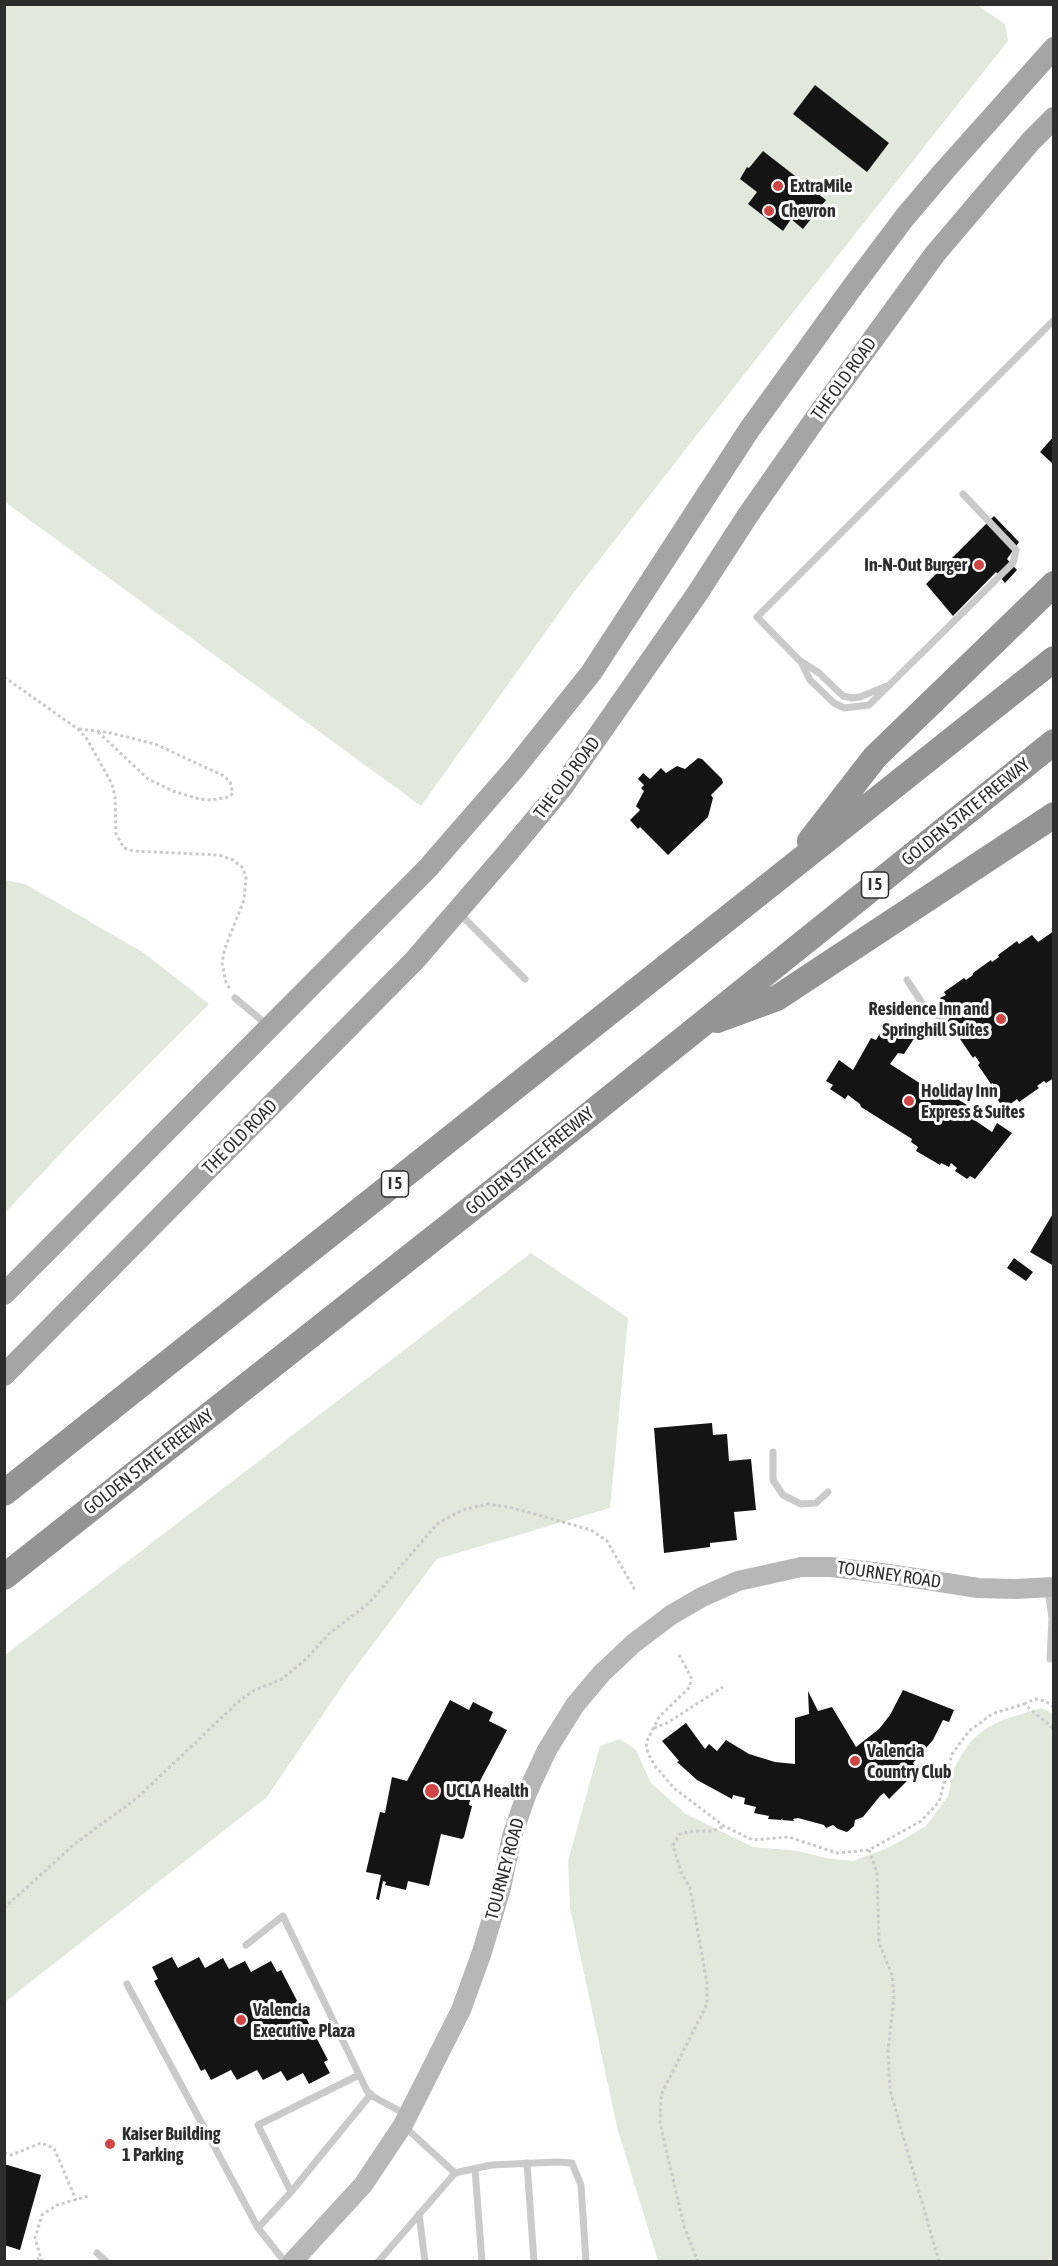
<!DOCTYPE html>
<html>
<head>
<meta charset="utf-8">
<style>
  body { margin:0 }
  #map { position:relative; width:1058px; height:2266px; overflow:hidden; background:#fff; font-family:"Asap Condensed",sans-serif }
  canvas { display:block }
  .frame { position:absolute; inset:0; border:6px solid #2d2d2d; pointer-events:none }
</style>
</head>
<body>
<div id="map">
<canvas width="1058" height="2266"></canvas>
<div class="frame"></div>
</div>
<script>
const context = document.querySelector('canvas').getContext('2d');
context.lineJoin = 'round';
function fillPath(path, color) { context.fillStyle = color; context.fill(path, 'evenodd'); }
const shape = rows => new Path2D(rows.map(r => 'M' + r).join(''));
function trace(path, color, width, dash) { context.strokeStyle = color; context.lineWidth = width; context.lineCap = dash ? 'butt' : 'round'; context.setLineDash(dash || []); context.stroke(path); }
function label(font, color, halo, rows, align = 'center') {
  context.font = font + ' "Asap Condensed",sans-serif'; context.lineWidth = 6; context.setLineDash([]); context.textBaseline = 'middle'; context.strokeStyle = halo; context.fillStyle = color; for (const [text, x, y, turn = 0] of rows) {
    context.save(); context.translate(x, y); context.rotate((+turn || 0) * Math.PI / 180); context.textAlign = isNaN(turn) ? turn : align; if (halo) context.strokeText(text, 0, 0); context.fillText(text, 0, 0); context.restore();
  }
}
fillPath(shape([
  [976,4,1005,24,1008,41,764,349,572,595,421,806,5,502,4,5],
  [5,880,25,884,144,953,209,1004,75,1138,5,1213],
  [531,1253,628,1318,610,1508,437,1559,349,1676,267,1797,5,2002,5,1655],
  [1041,1708,1054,1714,1053,2261,658,2261,617,2127,570,1908,568,1861,600,1746,620,1739,636,1750,651,1783,686,1814,753,1847,799,1851,826,1858,853,1861,890,1847,926,1826,948,1796,954,1768,961,1756,970,1742,985,1729,1002,1720]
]), '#e2e9dc');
fillPath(shape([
  [815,85,889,143,867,172,793,114],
  [763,151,826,200,803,229,791,219,783,231,748,204,757,192,740,179,747,167,749,168],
  [1054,436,1054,465,1040,452],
  [994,516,1019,542,1007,559,1017,570,1005,583,996,572,953,616,926,584],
  [698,758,702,759,722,779,723,783,711,795,713,798,708,817,668,855,640,827,638,829,630,820,640,810,636,806,644,791,641,788,644,785,638,779,643,773,650,779,661,768,666,773,677,766,685,769],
  [1054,931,1054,1078,1046,1083,1044,1081,1037,1086,1039,1088,1019,1102,1017,1099,1004,1109,993,1093,995,1090,993,1083,991,1084,978,1065,980,1063,975,1056,973,1058,960,1039,962,1037,957,1030,955,1032,947,1021,950,1018,947,1015,950,1013,940,998,946,995,944,992,964,978,966,980,973,975,973,973,991,960,992,962,999,957,998,955,1017,941,1019,944,1032,935,1038,942],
  [898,1026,915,1037,904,1054,898,1053,890,1064,932,1091,934,1088,941,1093,943,1090,967,1105,965,1109,972,1113,970,1117,992,1132,997,1123,1012,1133,975,1179,970,1176,967,1179,955,1171,957,1168,951,1163,949,1167,941,1163,940,1165,916,1151,918,1147,911,1142,912,1139,861,1107,860,1104,848,1095,845,1099,830,1089,833,1085,826,1081,839,1060,853,1070,871,1038,876,1040,882,1030,891,1036],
  [1054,1212,1054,1266,1030,1252],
  [1014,1258,1033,1272,1026,1281,1007,1268],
  [712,1423,713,1435,727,1434,729,1461,751,1459,756,1510,734,1512,737,1540,710,1543,710,1547,664,1553,654,1428],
  [903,1690,954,1710,949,1722,943,1720,933,1740,913,1763,918,1770,912,1775,910,1773,907,1777,909,1779,889,1799,884,1793,880,1796,863,1817,855,1820,854,1826,847,1832,838,1829,833,1825,826,1828,824,1825,798,1818,793,1819,794,1821,782,1820,783,1818,781,1820,768,1819,769,1816,754,1813,756,1807,744,1804,745,1798,733,1795,732,1799,697,1780,677,1762,679,1761,662,1741,686,1723,705,1749,709,1744,717,1751,726,1740,749,1754,775,1762,795,1764,795,1718,809,1714,808,1691,818,1711,832,1707,856,1747,879,1729,890,1715],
  [450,1700,469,1710,473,1702,493,1712,489,1721,507,1730,470,1800,469,1805,472,1806,464,1837,462,1839,441,1834,429,1886,408,1881,406,1890,385,1885,386,1882,383,1881,379,1900,376,1899,381,1875,366,1872,380,1812,385,1813,392,1777,407,1781],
  [172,1957,178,1968,199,1957,205,1968,223,1958,229,1969,245,1961,251,1972,271,1961,277,1972,281,1970,328,2060,324,2062,330,2073,309,2084,303,2073,287,2081,281,2071,263,2080,257,2070,237,2080,231,2070,211,2080,205,2069,201,2071,154,1981,158,1979,152,1967],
  [4,2164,41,2175,20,2250,4,2245]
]), '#141414');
trace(shape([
  [4,677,78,729,87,739,112,784,115,797,116,834,124,848,133,851,219,855,233,860,242,867,246,877,244,900,225,948,222,963,226,982,230,989],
  [79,729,97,731,111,733,155,744,224,776,230,782,233,793,229,797,212,800,199,799,173,791,148,779,97,731],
  [679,1655,691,1677,690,1687,659,1717,646,1743,648,1753,655,1766,675,1789,724,1826,753,1840,789,1837,837,1853,869,1850,921,1821,939,1802,952,1754,969,1731,992,1714,1024,1704,1054,1729],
  [1024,1704,1035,1699,1045,1701,1054,1707],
  [654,1728,667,1723,723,1687],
  [869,1850,877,1872,879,1943,892,1975,894,1997,888,2052,890,2090,939,2262],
  [4,1908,76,1843,137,1798,239,1701,253,1691,282,1679,305,1660,330,1633,369,1603,437,1524,462,1510,488,1504,513,1508,591,1530,607,1541,635,1590],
  [4,2153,11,2155,41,2143,54,2148,76,2200],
  [32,2262,39,2258],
  [42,2262,35,2238,42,2215,57,2205,89,2196],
  [698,2262,684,2226,660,2123,661,2095,707,2004,707,1983,690,1888,681,1872,673,1845,680,1834,693,1831,713,1831,724,1826]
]), '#cacaca', 3, [3, 3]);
trace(shape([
  [801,662,810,680,834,703,844,708,869,705,1013,563,1016,550,963,494],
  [887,686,860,697,852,698,843,696,819,673,799,660,757,617,1054,320],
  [459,913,525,979],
  [907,980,928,1012,941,1017],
  [235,998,266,1024],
  [773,1452,773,1480,783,1495,801,1504,816,1503,828,1492],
  [1048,1590,1052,1618,1050,1659],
  [246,1945,283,1916,367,2091,374,2097,405,2114],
  [127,1984,258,2228],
  [527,2163,534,2262],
  [475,2169,482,2262],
  [455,2173,491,2165,557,2162,572,2163,581,2185,586,2262],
  [291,2192,371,2094],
  [419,2214,425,2262],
  [97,2253,107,2262],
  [285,2262,258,2228,291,2192,258,2125,359,2075],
  [378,2262,455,2173,405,2127]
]), '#cacaca', 7);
trace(shape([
  [292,2262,363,2185,403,2125,461,2010,482,1952,501,1888,512,1836,527,1793,547,1750,575,1705,602,1673,634,1643,671,1615,702,1597,738,1581,801,1567,831,1567,889,1574,978,1588,1015,1589,1054,1587]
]), '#b7b7b7', 20);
trace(shape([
  [4,1294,428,868,515,768,591,673,749,430,851,289,905,217,945,170,1054,48],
  [4,1375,414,961,504,857,561,789,697,594,748,515,818,415,935,254,1031,141,1054,118]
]), '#a5a5a5', 22);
trace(shape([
  [810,841,875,757,1054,584],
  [717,1020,777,998,1054,815],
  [4,1493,1054,659],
  [4,1577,524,1167,1054,742]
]), '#949494', 26);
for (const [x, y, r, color] of [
  [778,186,6,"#cf4544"],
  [769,211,6,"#cf4544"],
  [979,565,6,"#cf4544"],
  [1001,1019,6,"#cf4544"],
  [909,1101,6,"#cf4544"],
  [855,1761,6,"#cf4544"],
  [432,1791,8,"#cf4544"],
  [241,2020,6,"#cf4544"],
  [110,2144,6,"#cf4544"]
]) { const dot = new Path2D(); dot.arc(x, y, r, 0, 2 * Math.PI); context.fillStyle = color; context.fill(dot); trace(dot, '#fff', 2); }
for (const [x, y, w] of [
  [875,885,27],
  [395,1184,27]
]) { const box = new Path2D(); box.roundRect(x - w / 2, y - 13, w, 26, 4.5); context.fillStyle = '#fff'; context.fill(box); trace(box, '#2d2d2d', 1.5); }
label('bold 16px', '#2d2d2d', null, [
  ["I 5",875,885],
  ["I 5",395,1184]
]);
label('bold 18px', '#2d2d2d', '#fff', [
  ["ExtraMile",790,186],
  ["Chevron",781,211],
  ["In-N-Out Burger",967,565,"right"],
  ["Residence Inn and",989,1009,"right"],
  ["Springhill Suites",989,1030,"right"],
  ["Holiday Inn",921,1091],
  ["Express & Suites",921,1112],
  ["Valencia",867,1751],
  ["Country Club",867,1772],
  ["UCLA Health",446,1791],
  ["Valencia",253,2010],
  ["Executive Plaza",253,2031],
  ["Kaiser Building",122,2134],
  ["1 Parking",122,2155]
], 'left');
label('18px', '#2d2d2d', '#fff', [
  ["THE OLD ROAD",844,379,-54],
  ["THE OLD ROAD",567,778,-53],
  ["GOLDEN STATE FREEWAY",966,812,-39],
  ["THE OLD ROAD",240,1137,-45],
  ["GOLDEN STATE FREEWAY",530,1161,-39],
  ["GOLDEN STATE FREEWAY",149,1462,-38],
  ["TOURNEY ROAD",889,1575,8],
  ["TOURNEY ROAD",505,1869,-75]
]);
</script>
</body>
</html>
